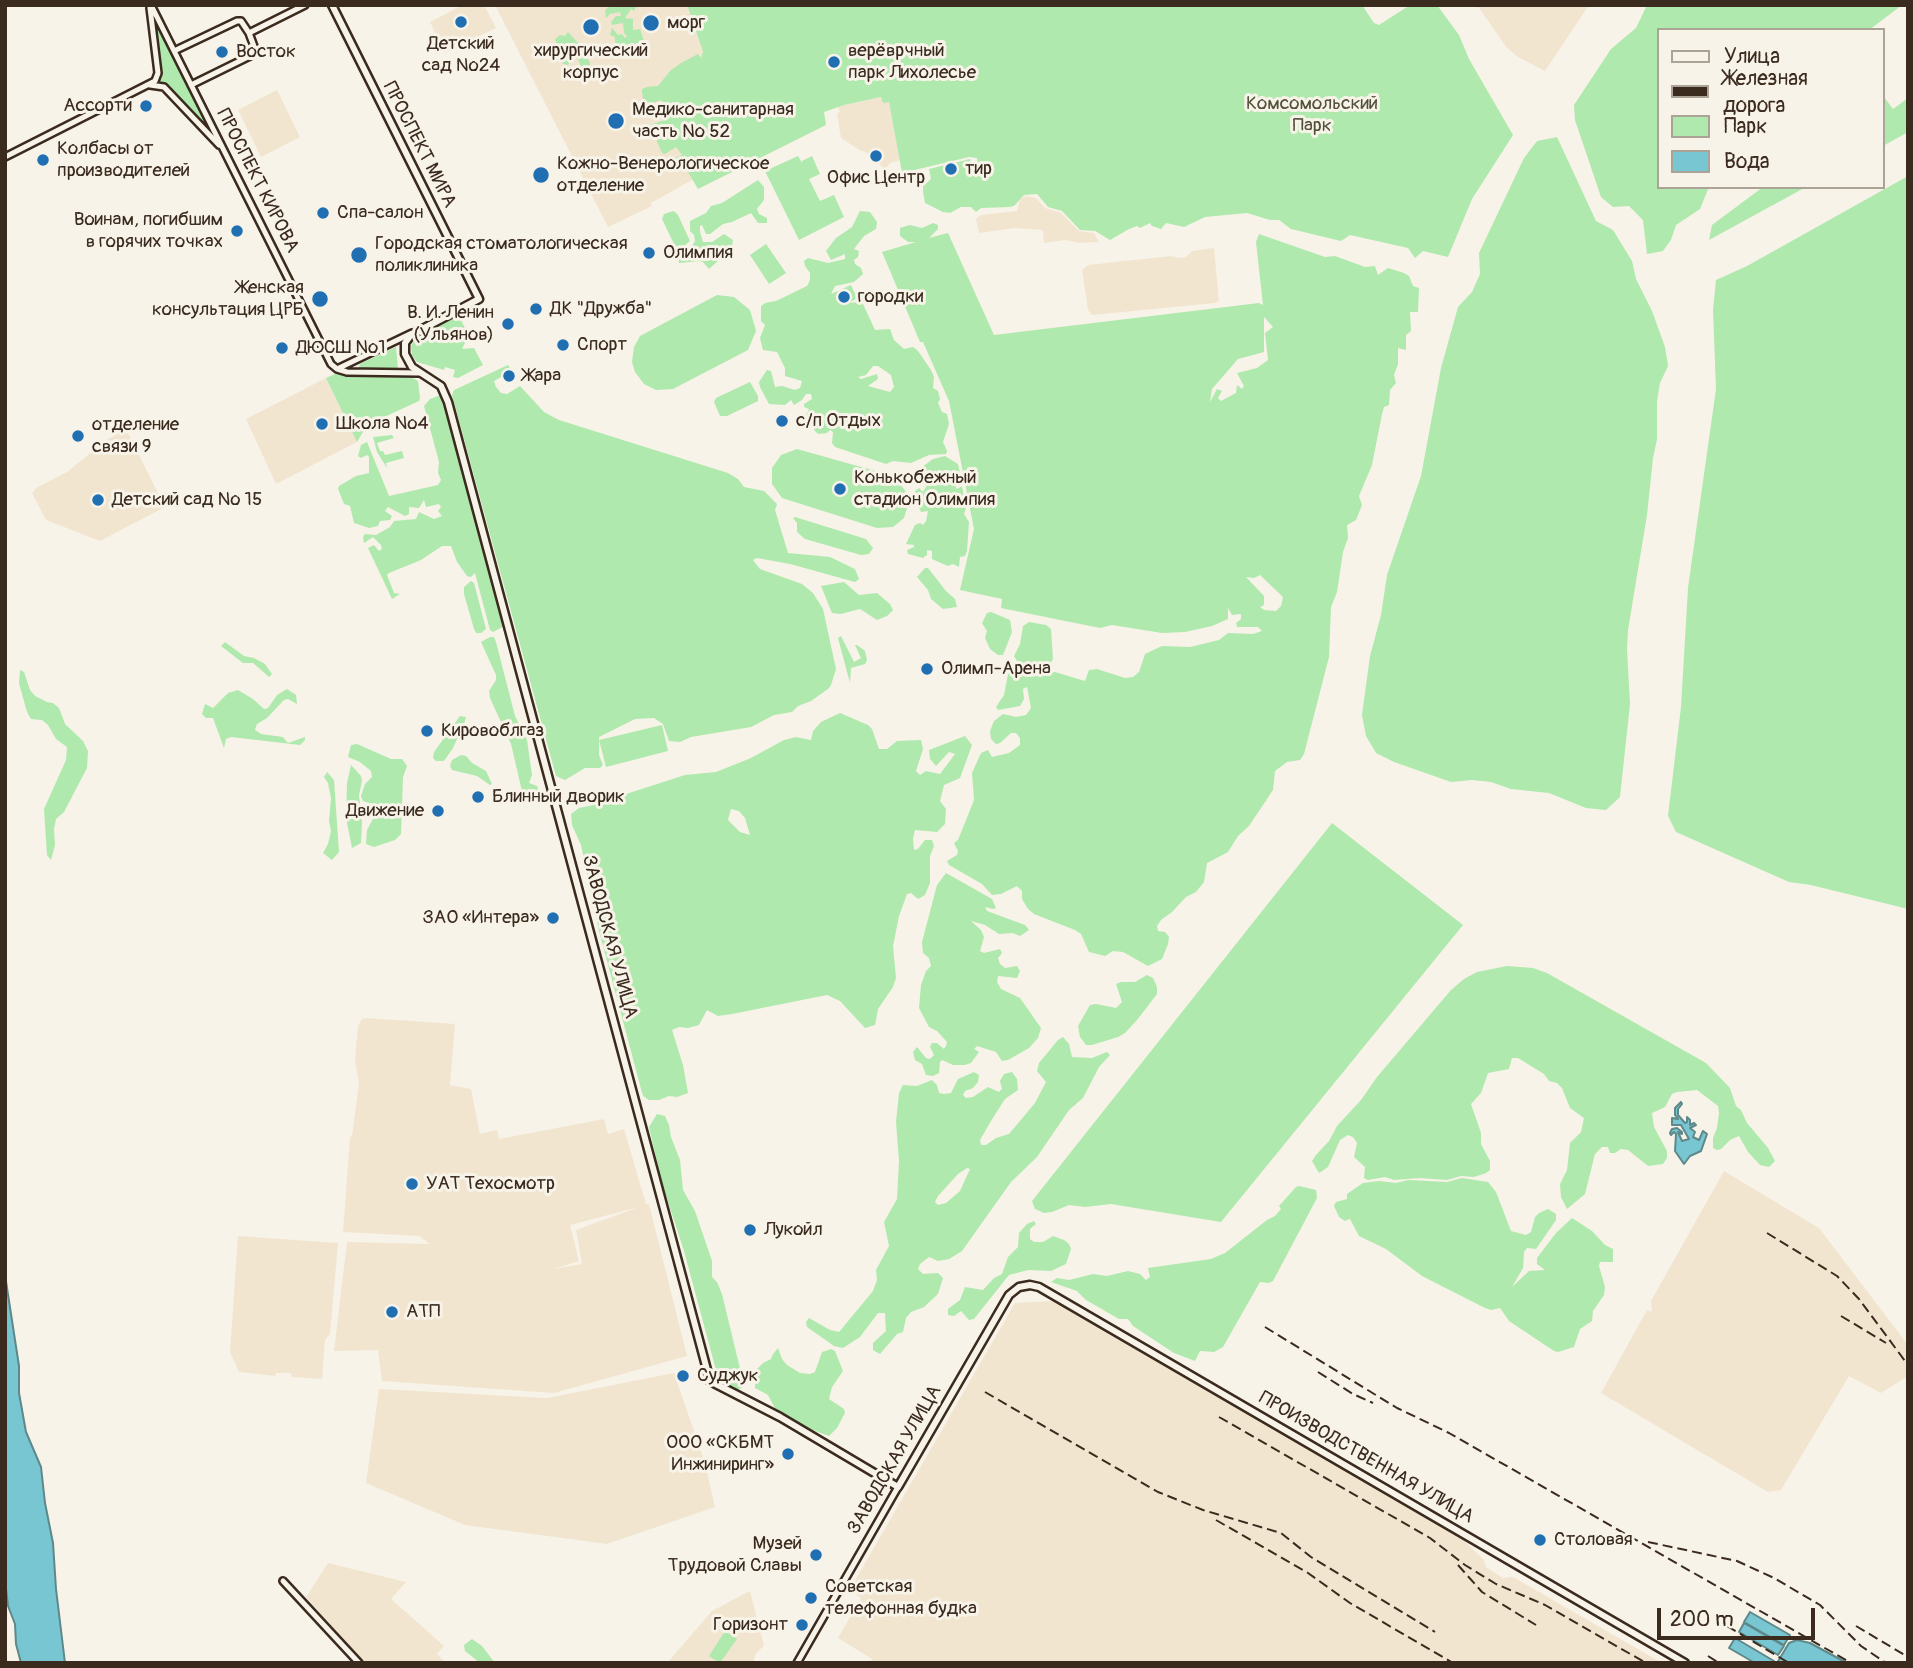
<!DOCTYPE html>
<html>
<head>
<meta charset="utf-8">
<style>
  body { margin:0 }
  #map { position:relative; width:1913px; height:1668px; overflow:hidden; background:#f7f3e8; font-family:Pangolin,sans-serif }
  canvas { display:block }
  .frame { position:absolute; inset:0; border:7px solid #3b2a1e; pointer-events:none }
  .legend { position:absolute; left:1657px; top:28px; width:228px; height:161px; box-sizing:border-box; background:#f7f3e8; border:2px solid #aca397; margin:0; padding:9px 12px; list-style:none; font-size:21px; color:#3b2a1e }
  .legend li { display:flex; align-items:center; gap:14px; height:35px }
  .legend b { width:35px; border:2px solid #aca397 }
  .scale { position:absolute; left:1657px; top:1608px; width:158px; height:32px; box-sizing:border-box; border:4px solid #3b2a1e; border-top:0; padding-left:9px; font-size:21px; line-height:24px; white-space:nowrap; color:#3b2a1e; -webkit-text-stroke:5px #f7f3e8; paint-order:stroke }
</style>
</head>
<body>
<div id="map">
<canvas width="1913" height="1668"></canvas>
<div class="frame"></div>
<ul class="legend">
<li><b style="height:9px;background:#f7f3e8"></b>Улица</li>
<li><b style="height:9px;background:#3b2a1e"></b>Железная дорога</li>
<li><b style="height:19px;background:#afe9ad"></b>Парк</li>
<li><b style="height:19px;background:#77c6d2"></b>Вода</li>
</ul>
<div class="scale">200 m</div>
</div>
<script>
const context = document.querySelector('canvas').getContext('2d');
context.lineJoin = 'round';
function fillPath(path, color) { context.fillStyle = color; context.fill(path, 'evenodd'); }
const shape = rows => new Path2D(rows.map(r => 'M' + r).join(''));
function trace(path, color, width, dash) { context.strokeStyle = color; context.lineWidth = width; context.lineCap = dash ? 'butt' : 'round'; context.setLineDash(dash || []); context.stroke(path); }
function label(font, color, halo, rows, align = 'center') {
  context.font = font + ' Pangolin,sans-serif'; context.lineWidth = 6; context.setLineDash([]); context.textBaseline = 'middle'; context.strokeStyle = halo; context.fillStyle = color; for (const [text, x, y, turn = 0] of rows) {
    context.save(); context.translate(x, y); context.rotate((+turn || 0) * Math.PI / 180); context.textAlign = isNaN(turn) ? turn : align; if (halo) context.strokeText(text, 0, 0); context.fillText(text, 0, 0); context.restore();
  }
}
fillPath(shape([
  [463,5,484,5,496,28,445,53,430,22],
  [495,5,687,5,703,53,672,136,694,179,651,203,652,206,608,227],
  [1477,5,1589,5,1545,71,1518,57,1507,48],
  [277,90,300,137,261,157,238,110],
  [882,97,889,101,900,160,890,163,885,169,864,151,861,151,841,138,837,113,840,112,838,107,844,105],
  [1026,196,1036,198,1045,208,1061,213,1079,231,1094,233,1099,242,1079,243,1065,240,1044,243,1043,230,1015,228,979,233,976,219,981,215,1017,211,1020,199],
  [1214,248,1219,301,1215,303,1092,315,1088,310,1082,270,1088,265,1171,256,1181,258,1186,257,1192,251],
  [326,378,357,442,276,484,246,419],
  [126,429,165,507,100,541,46,520,32,493,36,488,67,472,105,441],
  [366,1018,455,1024,450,1085,471,1089,480,1134,497,1130,499,1139,604,1119,608,1134,624,1129,646,1204,649,1204,687,1356,554,1393,382,1381,378,1350,334,1351,347,1242,430,1244,419,1236,343,1232,350,1137,352,1136,359,1083,355,1060,358,1026,362,1019],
  [639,1207,576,1230,582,1264,553,1269,579,1261,570,1225],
  [1724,1171,1819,1228,1908,1345,1908,1376,1881,1393,1849,1376,1781,1490,1768,1492,1601,1393,1647,1310,1651,1312,1652,1311,1651,1301],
  [238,1236,338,1243,330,1334,325,1340,322,1379,292,1377,291,1373,276,1373,275,1376,239,1372,230,1352],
  [1053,1301,1456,1533,1484,1560,1486,1567,1498,1575,1503,1578,1513,1577,1662,1663,870,1663,872,1659,838,1638,861,1598,849,1591,1015,1303],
  [674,1373,704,1460,715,1507,607,1544,465,1525,366,1483,379,1389,547,1398],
  [328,1563,406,1582,391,1599,444,1646,437,1654,446,1663,365,1663,306,1597],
  [750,1591,764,1646,756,1653,753,1663,667,1663,712,1611]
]), '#f2e5d0');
fillPath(shape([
  [150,5,223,148,164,87,155,85,156,79],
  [612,5,637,5,634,11,631,9,625,18,633,19,633,30,640,29,644,41,636,45,632,44,631,54,627,51,622,53,624,46,615,44,615,37,610,35,612,28,618,35,622,34,625,38,627,36,624,33,623,23,612,25,611,22,616,16,621,16,620,12,610,14,606,18,605,10],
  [687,5,1362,5,1374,23,1379,25,1410,5,1437,5,1459,35,1469,59,1513,135,1472,199,1448,257,1423,251,1415,258,1408,248,1350,235,1341,241,1291,229,1279,220,1270,220,1247,213,1205,217,1184,227,1166,223,1161,229,1152,226,1150,223,1140,228,1137,226,1129,229,1110,240,1095,231,1080,230,1062,211,1048,207,1037,194,1024,195,1014,206,1009,207,981,208,976,212,971,207,961,207,950,213,943,212,925,203,923,192,923,186,931,179,929,169,970,159,973,168,978,165,977,158,969,157,902,173,889,102,883,103,881,97,844,105,824,112,826,125,698,189,684,165,667,167,667,161,682,155,676,147,665,154,662,153,650,125,668,119,668,109,661,100,644,106,642,92,642,89,647,87,658,86,670,71,681,63,698,54,701,58,703,52],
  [1647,5,1902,5,1869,30,1659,30,1659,187,1709,187,1700,209,1676,225,1671,240,1663,251,1647,254,1643,220,1629,206,1613,207,1601,197,1575,120,1574,105,1611,49,1636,28],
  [568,32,578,43,590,63,590,68,582,69,578,59,573,59,568,65,563,64,555,39,560,35,565,36],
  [1884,97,1893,109,1908,98,1908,132,1883,146],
  [1557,137,1596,221,1613,230,1632,261,1636,279,1652,311,1665,347,1668,366,1660,383,1657,401,1657,439,1653,458,1647,515,1628,630,1627,649,1630,704,1622,778,1620,797,1606,810,1586,808,1549,793,1511,789,1491,782,1472,780,1451,782,1394,762,1376,753,1366,736,1362,715,1370,656,1381,615,1387,575,1421,476,1441,368,1458,307,1472,292,1480,274,1479,253,1524,158,1537,141],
  [798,156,802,163,802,161,812,156,820,174,809,179,820,201,834,195,844,217,799,240,765,171],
  [1908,176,1908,909,1811,885,1789,882,1676,832,1668,816,1681,707,1688,588,1716,389,1713,310,1716,280,1747,266],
  [758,180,764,187,764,200,757,209,759,214,767,218,767,223,758,223,751,213,732,222,723,224,710,234,706,234,702,225,700,226,700,232,703,242,712,242,724,234,733,240,732,246,727,248,720,259,709,269,703,262,699,261,679,263,678,255,690,249,695,241,694,235,690,231,690,221,706,213,711,206,722,203],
  [1763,187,1806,187,1709,240,1712,225],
  [674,211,678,215,690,241,682,248,675,246,662,219,664,214],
  [860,211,870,212,877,222,876,229,864,236,854,249,859,251,858,257,854,260,855,264,861,268,863,274,854,282,835,286,831,294,851,285,857,298,849,303,859,302,863,304,875,330,890,329,894,340,904,349,913,347,918,351,931,370,934,377,933,388,938,391,940,399,938,403,942,412,947,414,949,424,943,442,947,451,946,454,929,455,911,463,893,461,886,464,835,447,832,443,833,432,830,430,827,433,818,434,814,430,815,423,805,418,809,409,804,407,804,404,812,399,811,394,806,394,802,400,794,405,791,400,785,405,769,404,760,387,759,382,767,370,771,371,775,387,782,386,795,390,800,388,802,381,785,376,785,368,777,352,763,350,760,338,765,325,761,321,761,306,765,303,776,301,807,286,810,280,810,273,805,266,804,261,808,258,828,263,845,259,845,254,831,260,826,251,836,238,852,227],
  [873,366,878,366,891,375,894,387,890,392,868,386,878,379,877,374,861,379,858,377,866,375],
  [933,223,938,225,938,229,929,238,948,233,994,335,1259,303,1263,305,1256,242,1259,234,1325,257,1335,256,1365,267,1375,266,1378,275,1388,268,1404,273,1409,276,1413,286,1419,288,1418,312,1410,312,1411,331,1406,335,1406,350,1398,348,1398,364,1394,375,1396,383,1390,390,1389,405,1384,407,1382,414,1372,465,1359,496,1362,505,1356,520,1347,525,1348,538,1343,552,1337,592,1331,607,1329,657,1304,754,1300,760,1287,762,1275,771,1273,790,1249,826,1238,836,1228,852,1207,863,1204,882,1196,892,1186,897,1172,912,1161,920,1157,926,1158,931,1165,932,1169,937,1168,944,1162,959,1148,966,1123,952,1113,951,1105,956,1089,952,1081,934,1075,930,1034,914,1028,909,1022,899,1022,891,1017,886,1001,894,992,895,982,884,949,865,947,861,957,855,958,851,954,843,958,840,974,800,972,773,981,753,988,750,992,757,1009,753,1020,745,1020,738,1016,733,1011,733,1000,743,996,744,991,739,990,731,994,721,1003,714,1016,717,1026,715,1031,708,1027,687,1023,689,1024,699,1020,706,998,710,996,707,1004,695,1009,669,1013,665,1019,668,1023,676,1031,677,1055,672,1085,681,1089,670,1097,669,1125,678,1133,677,1139,672,1145,654,1162,646,1190,647,1219,640,1228,633,1253,634,1262,631,1258,627,1237,627,1236,623,1241,619,1241,614,1232,615,1228,608,1228,619,1212,626,1185,632,1162,633,1112,625,1100,628,1001,608,1002,599,960,590,974,529,949,401,923,342,920,342,882,252,916,242,908,242,900,236,900,228,910,225,922,228],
  [1264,317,1273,327,1265,333,1268,360,1257,368,1237,373,1244,386,1242,389,1237,385,1236,393,1221,401,1218,398,1222,391,1217,389,1210,402,1212,389,1238,359,1264,352],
  [1260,575,1283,597,1281,606,1276,611,1264,610,1260,607,1264,605,1264,596,1246,577,1254,578],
  [766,244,786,273,769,284,750,255],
  [717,295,734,297,750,310,756,331,748,350,673,389,656,390,644,384,635,372,632,362,634,347,640,336],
  [458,315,469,335,462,349,474,348,483,365,458,378,453,377,455,370,445,367,444,370,417,362,412,355,411,346,416,337],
  [396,347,398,369,358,369,360,364],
  [508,365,512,371,494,381,496,387,501,393,507,394,520,386,544,412,559,420,728,473,738,479,744,487,764,491,777,504,775,510,788,553,830,557,855,569,859,579,855,582,790,564,757,558,753,560,760,569,802,584,813,593,823,609,836,669,831,685,828,689,811,701,798,706,792,712,774,715,751,727,691,737,680,742,669,741,663,724,654,718,635,719,599,737,599,755,603,765,600,768,585,768,565,780,556,776,452,395,454,390],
  [337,373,347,375,411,377,418,381,420,398,419,401,367,425,357,442,326,378],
  [750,382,758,396,758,401,727,416,720,416,714,402,716,398],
  [441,395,504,626,493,632,490,630,475,573,471,577,467,576,457,562,451,546,442,546,421,560,389,573,387,575,394,593,400,594,392,599,368,548,374,545,379,551,382,549,381,545,373,537,364,543,363,537,365,534,376,535,390,527,394,521,416,519,419,512,434,519,442,516,438,511,441,507,439,504,426,507,424,500,419,508,409,507,409,514,405,516,388,507,385,511,392,516,390,520,380,521,378,526,369,528,354,523,350,506,344,504,338,489,339,486,356,476,369,473,369,457,367,455,361,458,358,456,361,445,367,442,389,496,438,485,441,480,438,473,439,462,424,406,430,399],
  [392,435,394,438,377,443,380,451,383,451,385,455,402,451,404,458,386,463,387,468,377,452,373,437],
  [797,449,886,474,897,479,908,495,908,505,904,518,893,527,877,528,782,498,772,484,772,468,781,455],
  [945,456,958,464,961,478,953,476,951,479,957,489,962,486,966,508,964,514,969,522,967,551,965,556,960,557,959,567,953,564,948,566,932,559,932,551,927,550,927,555,923,558,908,554,907,550,914,547,914,545,906,544,915,525,920,523,923,525,926,521,928,511,921,512,917,503,915,491,919,488,923,492,927,485,919,482,918,470,933,459],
  [795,517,866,539,873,548,869,554,861,555,805,539,797,532,797,523,793,518],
  [925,568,928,568,946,591,955,599,957,607,943,609,931,599,928,590,917,577],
  [471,581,474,583,486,629,481,633,476,633,474,629,464,594,464,587],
  [844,582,859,595,877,593,890,604,893,610,887,616,877,620,860,609,841,614,832,613,821,586],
  [991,612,1010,620,1012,632,1003,655,998,655,990,649,985,638,987,631,982,623,987,613],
  [1029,622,1046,625,1051,629,1053,659,1049,665,1042,667,1018,663,1016,659,1014,656,1020,644,1023,626],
  [841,636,854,662,861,658,855,645,857,645,865,651,867,660,865,664,851,668,850,683,838,638],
  [490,637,494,637,496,642,515,716,527,740,532,775,529,783,537,786,539,791,536,798,533,799,522,791,511,744,490,698,489,691,496,680,496,675,481,642],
  [225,642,244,656,254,658,265,664,272,674,269,677,253,663,243,663,221,646],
  [20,670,24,672,30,690,35,696,47,702,53,703,59,708,65,724,83,741,88,751,87,768,64,812,56,819,54,829,55,845,51,860,47,855,44,809,66,760,67,747,56,739,48,725,42,720,31,719,27,712,19,683],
  [287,689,296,695,297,704,288,699,284,700,267,718,257,724,255,730,261,734,283,737,288,743,305,737,305,740,300,745,231,737,226,739,224,748,213,718,206,718,202,714,205,704,213,708,228,693,238,690,253,699,264,709,268,708,277,695],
  [840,713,868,725,872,729,879,749,887,749,897,741,921,740,923,749,916,771,920,775,926,771,940,774,955,754,949,752,936,766,930,759,929,750,965,736,972,745,960,778,944,785,940,801,946,809,945,824,937,832,915,830,913,838,914,850,918,849,925,840,932,840,934,846,930,856,930,883,925,895,918,899,911,893,907,894,899,916,893,946,896,978,893,987,878,1009,875,1025,865,1028,840,1001,827,995,732,1014,718,1016,707,1010,699,1025,688,1028,679,1027,672,1030,683,1065,688,1093,677,1097,669,1096,659,1100,649,1100,643,1096,641,1089,599,931,581,845,572,825,571,814,579,808,609,802,623,795,685,775,716,772,751,758,784,740,796,737,811,740,813,731,821,722],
  [731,809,739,811,745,818,750,835,740,832,728,820],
  [460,716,466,717,465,721,453,748,444,761,436,761,433,758,434,752],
  [662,725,668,751,606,767,599,740],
  [357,744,391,759,402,759,407,766,403,777,401,834,395,840,374,847,366,844,367,830,375,815,375,809,373,804,363,801,361,796,365,784,372,777,371,771,360,762,348,757,351,745],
  [461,755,466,756,472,763,486,771,492,784,490,785,477,776,452,770,450,766,452,760],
  [351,765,361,776,362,781,359,795,362,823,361,843,352,848,346,818,347,783],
  [327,772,334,780,339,852,332,860,323,853,328,844,331,831,329,821,331,798,328,783,324,777],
  [1332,823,1463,925,1221,1222,1111,1204,1085,1207,1069,1205,1052,1212,1044,1213,1035,1209,1032,1201],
  [946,873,992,899,996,908,993,909,985,907,987,911,1025,925,1029,930,1020,936,1013,933,999,934,985,925,971,921,981,930,984,937,980,951,984,953,1000,949,1002,953,998,958,1000,964,1005,968,1017,966,1020,971,1017,978,998,976,997,982,1001,989,1020,998,1041,1028,1038,1038,1029,1048,1008,1060,1002,1061,996,1052,977,1046,974,1049,979,1052,971,1063,965,1065,953,1065,942,1060,940,1062,939,1073,933,1076,926,1075,922,1064,915,1060,913,1052,917,1047,926,1058,930,1059,934,1055,930,1047,932,1043,937,1043,944,1049,946,1046,947,1042,937,1031,929,1027,919,1008,921,985,926,971,931,966,929,958,923,953,922,942,937,885],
  [1507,966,1533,968,1547,973,1706,1063,1730,1088,1736,1106,1741,1110,1747,1123,1768,1148,1775,1161,1769,1167,1760,1165,1748,1152,1739,1136,1730,1140,1721,1149,1717,1150,1713,1148,1713,1138,1717,1128,1719,1113,1718,1106,1697,1090,1677,1092,1672,1094,1665,1107,1652,1113,1654,1127,1667,1151,1667,1158,1663,1164,1648,1166,1628,1150,1621,1149,1615,1153,1610,1153,1608,1147,1602,1147,1595,1154,1585,1194,1567,1209,1561,1197,1560,1184,1567,1170,1570,1143,1581,1132,1584,1118,1570,1108,1562,1088,1557,1083,1549,1081,1544,1074,1518,1058,1512,1058,1509,1069,1488,1073,1481,1093,1471,1104,1481,1133,1481,1144,1490,1161,1490,1170,1486,1173,1474,1177,1461,1176,1447,1180,1420,1178,1394,1180,1385,1177,1368,1180,1364,1178,1365,1167,1354,1157,1357,1143,1353,1137,1348,1135,1340,1140,1328,1167,1319,1173,1312,1161,1316,1155,1329,1141,1337,1126,1361,1100,1377,1077,1451,990,1464,979,1477,972],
  [1147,975,1153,978,1157,987,1157,994,1137,1020,1125,1033,1118,1037,1092,1045,1086,1045,1080,1037,1078,1026,1090,1005,1096,1004,1116,1008,1122,1002,1116,984,1121,982,1135,982],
  [1063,1037,1069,1044,1072,1057,1092,1058,1107,1052,1110,1055,1099,1067,1083,1098,1069,1110,1037,1157,1011,1182,962,1251,949,1259,938,1261,929,1257,920,1264,918,1269,923,1274,938,1273,943,1278,938,1294,924,1307,911,1312,906,1318,903,1332,897,1334,880,1354,873,1350,873,1343,886,1331,885,1313,878,1313,860,1337,843,1348,834,1346,807,1327,806,1322,809,1318,830,1330,839,1332,873,1291,877,1280,876,1270,889,1246,884,1222,897,1199,899,1161,896,1122,899,1093,903,1085,917,1086,932,1080,937,1085,939,1093,944,1094,951,1093,958,1079,974,1072,979,1075,978,1082,973,1088,965,1091,963,1095,966,1098,973,1097,988,1087,999,1092,1002,1089,1000,1081,1004,1074,1012,1072,1017,1079,1018,1090,1005,1099,991,1121,980,1140,981,1145,986,1145,996,1138,1009,1134,1035,1103,1046,1082,1037,1071,1039,1063,1058,1040],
  [967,1168,970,1169,960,1191,946,1203,938,1205,935,1202,938,1196,958,1174],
  [657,1114,665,1116,669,1125,671,1137,680,1160,683,1190,695,1211,712,1261,712,1277,717,1282,722,1294,743,1381,742,1388,737,1390,722,1381,716,1370,684,1251,661,1180,649,1127],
  [1462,1178,1488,1182,1496,1192,1511,1231,1526,1235,1531,1232,1535,1217,1539,1213,1548,1209,1556,1214,1556,1220,1536,1249,1527,1248,1524,1252,1523,1268,1512,1287,1529,1271,1545,1270,1537,1264,1537,1258,1556,1233,1572,1218,1592,1231,1605,1245,1613,1249,1613,1262,1600,1262,1599,1266,1605,1287,1604,1295,1593,1311,1592,1321,1580,1329,1574,1347,1558,1352,1554,1351,1509,1321,1500,1308,1491,1310,1485,1308,1422,1276,1386,1249,1359,1236,1350,1219,1345,1221,1339,1217,1334,1206,1336,1202,1347,1199,1347,1194,1363,1183,1379,1181,1396,1183,1408,1180,1447,1182],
  [1299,1186,1316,1190,1317,1198,1273,1281,1269,1283,1260,1282,1223,1347,1214,1352,1200,1351,1195,1361,1174,1353,1133,1326,1128,1319,1119,1319,1086,1300,1077,1291,1051,1282,1057,1278,1069,1280,1093,1274,1107,1276,1128,1271,1140,1274,1146,1280,1150,1277,1148,1268,1211,1259,1225,1253,1267,1220,1275,1216,1281,1209,1279,1206,1296,1187],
  [1034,1221,1036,1224,1030,1229,1030,1239,1034,1242,1043,1242,1053,1236,1064,1240,1069,1244,1071,1249,1066,1264,1051,1271,1028,1270,1009,1275,974,1319,969,1320,961,1311,954,1316,948,1315,948,1309,960,1300,965,1287,983,1290,994,1278,1002,1274,1008,1257,1018,1247,1019,1233,1027,1224],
  [778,1348,782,1359,787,1365,800,1373,810,1374,815,1372,822,1352,831,1349,835,1351,843,1371,832,1387,829,1399,844,1409,845,1413,837,1428,829,1436,799,1425,778,1414,768,1395,755,1388,755,1376,757,1369,763,1363,771,1359,773,1354],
  [725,1631,737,1639,720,1663,709,1656],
  [472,1639,482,1646,495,1663,480,1663,465,1651,464,1645]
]), '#afe9ad');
const water = shape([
  [1681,1102,1682,1104,1678,1109,1678,1115,1685,1123,1687,1122,1687,1117,1690,1120,1690,1125,1694,1123,1696,1125,1690,1128,1695,1132,1693,1137,1699,1140,1703,1131,1707,1134,1701,1151,1690,1156,1684,1164,1675,1151,1676,1134,1674,1132,1671,1135,1670,1133,1672,1129,1677,1128,1682,1132,1682,1134,1678,1132,1682,1141,1689,1139,1681,1125,1672,1125,1672,1118,1678,1119,1675,1115,1675,1108,1681,1102],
  [5,1275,19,1366,19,1393,26,1432,41,1467,45,1503,53,1543,56,1589,65,1663,21,1663,16,1644,15,1624,8,1606,5,1580,5,1275],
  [1750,1612,1790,1635,1784,1645,1744,1622,1750,1612],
  [1744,1623,1784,1646,1778,1655,1739,1632,1744,1623],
  [1735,1638,1774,1661,1774,1663,1755,1663,1729,1648,1735,1638],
  [1797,1640,1810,1643,1847,1663,1777,1663,1789,1643,1797,1640]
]);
fillPath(water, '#77c6d2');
trace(water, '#5f888a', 2);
const tertiary = shape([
  [151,5,331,364,337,369,347,372,419,373],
  [249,33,305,5],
  [174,51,237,21,241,21,249,33,255,49,254,54,191,85],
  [150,85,164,87,219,145],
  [5,157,155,81,158,73,150,8],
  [337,369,412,333],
  [283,1581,359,1663],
  [797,1663,898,1487]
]);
const secondary = shape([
  [332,5,479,299,411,335,405,343,405,354,412,367,441,386,448,402,710,1381,780,1417,898,1487,1009,1295,1019,1287,1030,1285,1039,1287,1685,1663]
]);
trace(tertiary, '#3b2a1e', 10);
trace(secondary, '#3b2a1e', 11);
trace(tertiary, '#f7f3e8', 5);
trace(secondary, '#f7f3e8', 6);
trace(shape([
  [1767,1233,1837,1276,1859,1299,1908,1365],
  [1841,1316,1886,1343],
  [1265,1327,1397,1408,1449,1433,1851,1663],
  [1318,1372,1353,1394,1373,1403],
  [985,1392,1158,1492,1203,1510,1281,1533,1311,1557,1435,1632],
  [1219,1417,1430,1538,1465,1565,1496,1584,1545,1605,1646,1663],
  [1216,1520,1308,1573,1350,1603,1453,1663],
  [1648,1542,1737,1561,1774,1578,1820,1605,1861,1646,1886,1663],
  [1458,1565,1482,1592,1536,1625],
  [1727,1626,1789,1663],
  [1856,1626,1908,1657],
  [1708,1656,1719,1663]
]), '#3b2a1e', 2, [10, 5]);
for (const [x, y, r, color] of [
  [461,22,7,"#1f6fb2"],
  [651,23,9,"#1f6fb2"],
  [591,27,9,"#1f6fb2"],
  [222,52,7,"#1f6fb2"],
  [834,62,7,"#1f6fb2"],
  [146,106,7,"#1f6fb2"],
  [616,121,9,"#1f6fb2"],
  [876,156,7,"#1f6fb2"],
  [43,160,7,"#1f6fb2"],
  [951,169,7,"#1f6fb2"],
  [541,175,9,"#1f6fb2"],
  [323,213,7,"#1f6fb2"],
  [237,231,7,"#1f6fb2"],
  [649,253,7,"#1f6fb2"],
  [359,255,9,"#1f6fb2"],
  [844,297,7,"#1f6fb2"],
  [320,299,9,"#1f6fb2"],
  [536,309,7,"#1f6fb2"],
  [508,324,7,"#1f6fb2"],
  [563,345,7,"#1f6fb2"],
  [282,348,7,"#1f6fb2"],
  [509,376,7,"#1f6fb2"],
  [782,421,7,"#1f6fb2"],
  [322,424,7,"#1f6fb2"],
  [78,436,7,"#1f6fb2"],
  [840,489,7,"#1f6fb2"],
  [98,500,7,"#1f6fb2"],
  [927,669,7,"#1f6fb2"],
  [427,731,7,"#1f6fb2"],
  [478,797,7,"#1f6fb2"],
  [438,811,7,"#1f6fb2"],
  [553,918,7,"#1f6fb2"],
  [412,1184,7,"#1f6fb2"],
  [750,1230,7,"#1f6fb2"],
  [392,1312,7,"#1f6fb2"],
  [683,1376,7,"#1f6fb2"],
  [788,1454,7,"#1f6fb2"],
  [1540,1540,7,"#1f6fb2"],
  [816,1555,7,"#1f6fb2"],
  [811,1598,7,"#1f6fb2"],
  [802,1625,7,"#1f6fb2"]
]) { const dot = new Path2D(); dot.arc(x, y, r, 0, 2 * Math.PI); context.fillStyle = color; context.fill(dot); trace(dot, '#f7f3e8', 2.5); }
label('19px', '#3b2a1e', '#f7f3e8', [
  ["морг",667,23],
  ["Детский",461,44,"center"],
  ["сад №24",461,66,"center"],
  ["хирургический",591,51,"center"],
  ["корпус",591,73,"center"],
  ["верёврчный",848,51],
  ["парк Лихолесье",848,73],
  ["Восток",236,52],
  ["Ассорти",132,106,"right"],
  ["Медико-санитарная",632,110],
  ["часть № 52",632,132],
  ["Колбасы от",57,149],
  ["производителей",57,171],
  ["Кожно-Венерологическое",557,164],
  ["отделение",557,186],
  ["тир",965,169],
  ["Офис Центр",876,178,"center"],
  ["Спа-салон",337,213],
  ["Воинам, погибшим",223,220,"right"],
  ["в горячих точках",223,242,"right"],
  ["Городская стоматологическая",375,244],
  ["поликлиника",375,266],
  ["Олимпия",663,253],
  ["Женская",304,288,"right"],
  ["консультация ЦРБ",304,310,"right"],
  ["городки",858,297],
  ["ДК \"Дружба\"",550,309],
  ["В. И. Ленин",494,313,"right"],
  ["(Ульянов)",494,335,"right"],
  ["Спорт",577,345],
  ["ДЮСШ №1",296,348],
  ["Жара",523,376],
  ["с/п Отдых",796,421],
  ["Школа №4",336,424],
  ["отделение",92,425],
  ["связи 9",92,447],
  ["Конькобежный",854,478],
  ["стадион Олимпия",854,500],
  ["Детский сад № 15",112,500],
  ["Олимп-Арена",941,669],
  ["Кировоблгаз",441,731],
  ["Блинный дворик",492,797],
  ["Движение",424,811,"right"],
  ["ЗАО «Интера»",539,918,"right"],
  ["УАТ Техосмотр",426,1184],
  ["Лукойл",764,1230],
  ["АТП",406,1312],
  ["Суджук",697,1376],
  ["ООО «СКБМТ",774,1443,"right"],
  ["Инжиниринг»",774,1465,"right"],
  ["Cтоловая",1554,1540],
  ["Музей",802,1544,"right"],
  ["Трудовой Славы",802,1566,"right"],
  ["Советская",825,1587],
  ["телефонная будка",825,1609],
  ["Горизонт",788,1625,"right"]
], 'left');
label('19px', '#52503b', '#f7f3e8', [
  ["Комсомольский",1312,104],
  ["Парк",1312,126]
]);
label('19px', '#3b2a1e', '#f7f3e8', [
  ["ПРОСПЕКТ МИРА",419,145,63],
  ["ПРОСПЕКТ КИРОВА",257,181,63],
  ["ЗАВОДСКАЯ УЛИЦА",609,937,75],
  ["ПРОИЗВОДСТВЕННАЯ УЛИЦА",1366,1458,30],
  ["ЗАВОДСКАЯ УЛИЦА",895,1460,-60]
]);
</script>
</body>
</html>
